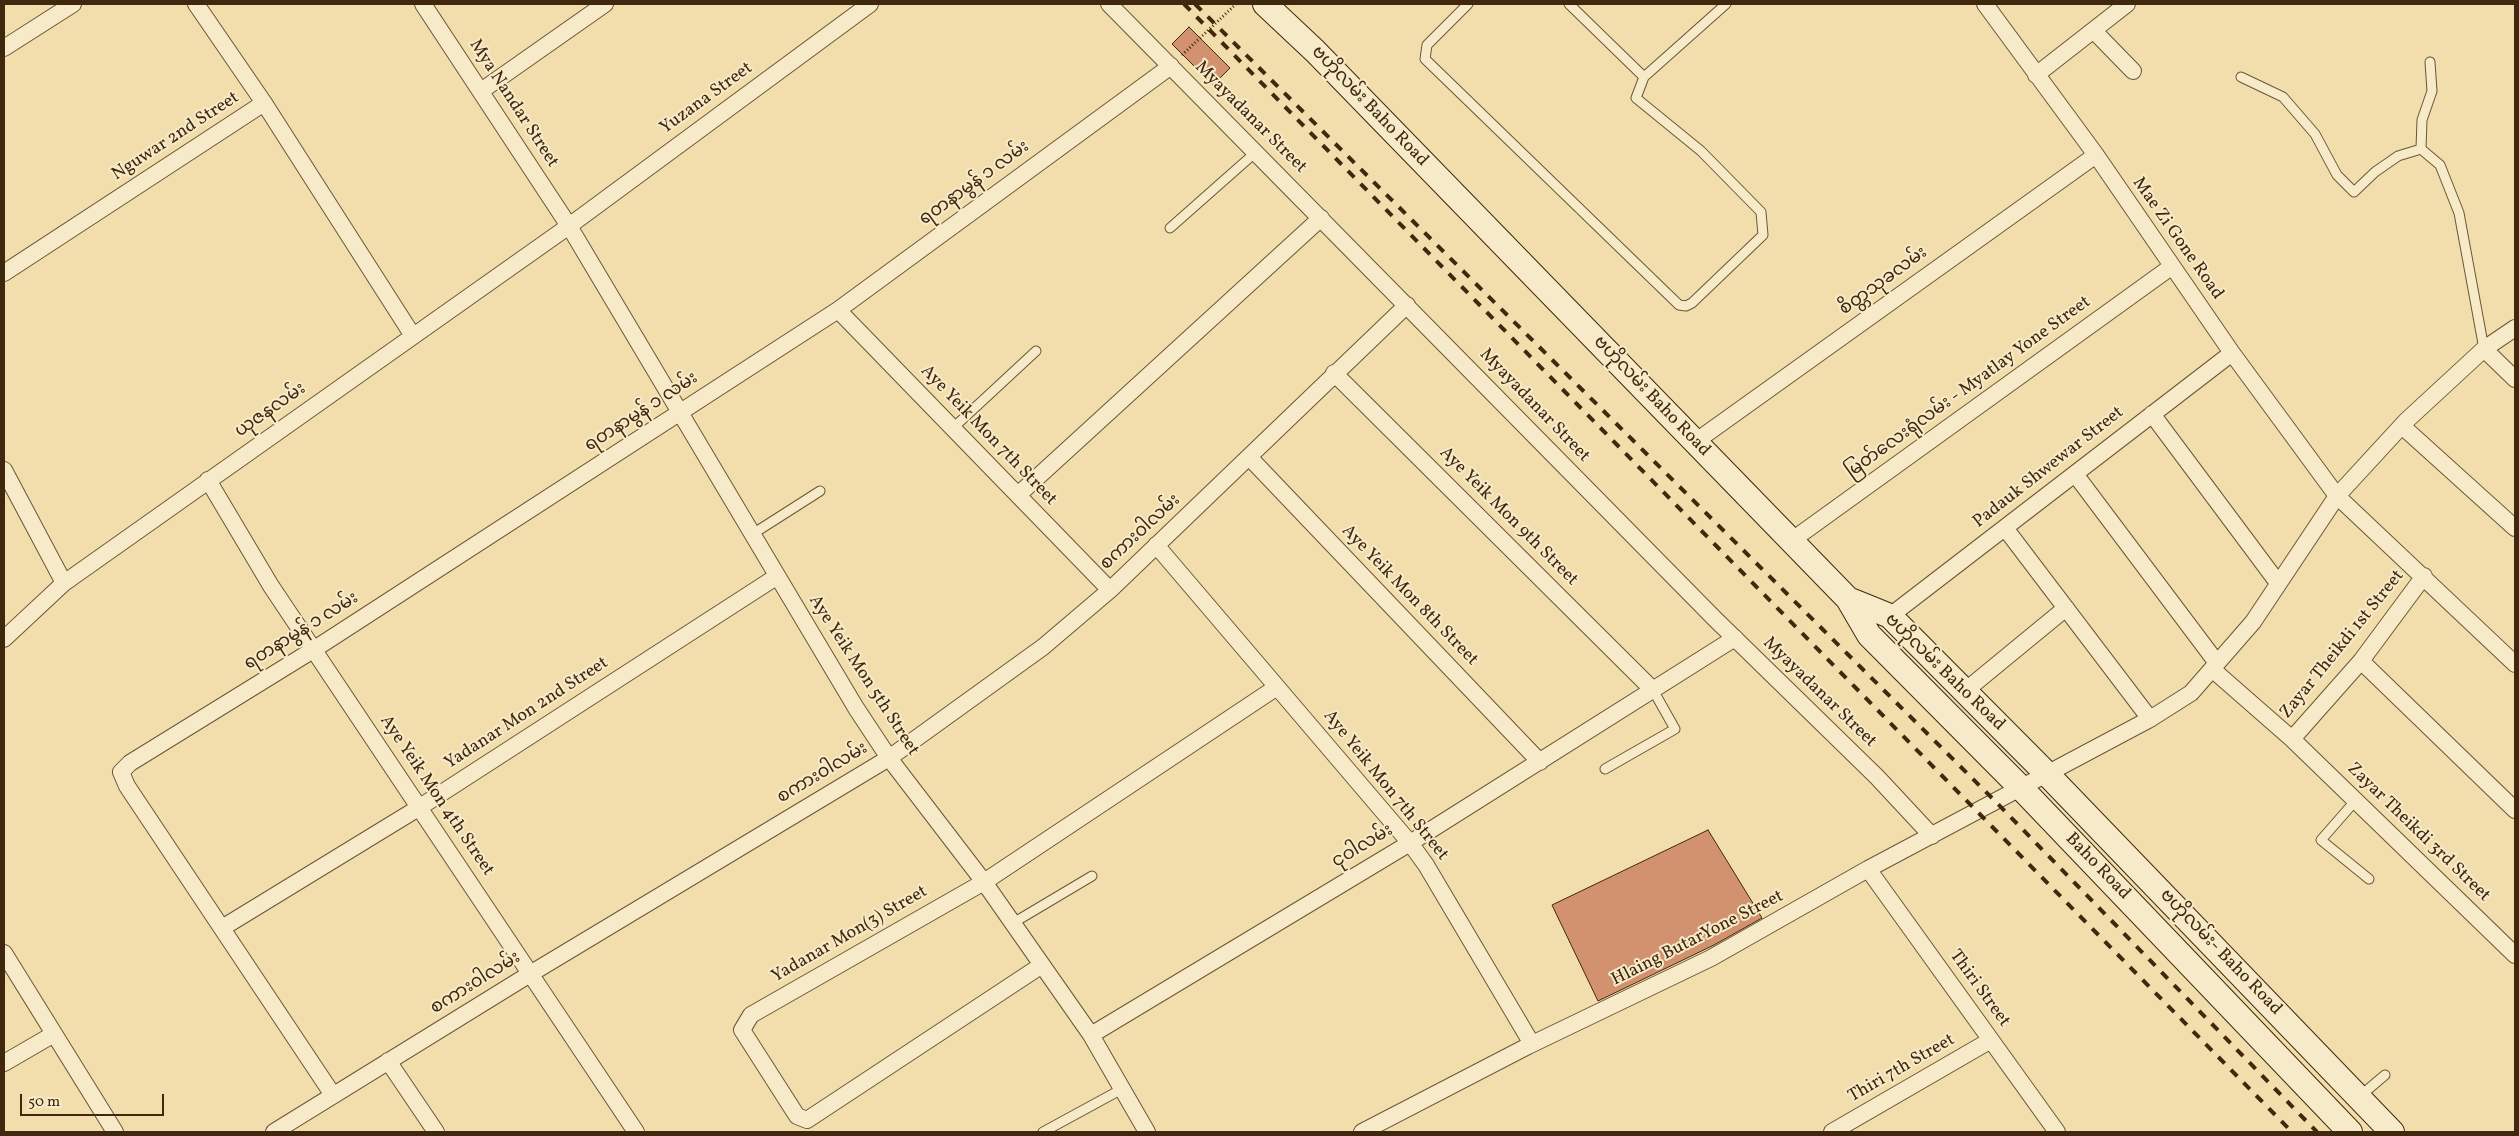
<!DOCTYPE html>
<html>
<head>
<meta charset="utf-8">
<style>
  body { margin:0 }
  #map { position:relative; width:2519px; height:1136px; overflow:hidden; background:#f2deac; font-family:Vollkorn,serif }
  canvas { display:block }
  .frame { position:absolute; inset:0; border:5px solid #3f280d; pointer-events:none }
  .scale { position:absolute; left:20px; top:1094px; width:144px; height:22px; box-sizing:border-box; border:2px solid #3f280d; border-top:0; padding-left:6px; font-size:15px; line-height:18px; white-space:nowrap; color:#3f280d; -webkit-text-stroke:4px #f7eac9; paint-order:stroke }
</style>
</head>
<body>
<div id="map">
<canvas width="2519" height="1136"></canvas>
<div class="frame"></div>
<div class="scale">50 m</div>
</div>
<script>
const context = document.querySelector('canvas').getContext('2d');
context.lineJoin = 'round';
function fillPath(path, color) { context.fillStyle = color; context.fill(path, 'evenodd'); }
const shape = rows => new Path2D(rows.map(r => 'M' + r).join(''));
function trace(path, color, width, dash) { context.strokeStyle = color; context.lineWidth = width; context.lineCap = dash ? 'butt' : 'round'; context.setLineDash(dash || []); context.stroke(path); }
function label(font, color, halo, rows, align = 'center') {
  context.font = font + ' Vollkorn,"Noto Sans Myanmar",serif'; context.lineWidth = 4; context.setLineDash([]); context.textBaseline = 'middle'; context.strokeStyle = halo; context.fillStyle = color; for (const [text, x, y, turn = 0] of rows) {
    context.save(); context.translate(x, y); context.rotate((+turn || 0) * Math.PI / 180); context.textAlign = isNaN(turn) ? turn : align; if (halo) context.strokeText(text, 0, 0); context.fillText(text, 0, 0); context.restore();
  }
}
const building = shape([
  [1189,27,1230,68,1213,85,1172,44,1189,27],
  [1708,830,1762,918,1714,945,1598,1001,1552,905,1708,830]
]);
fillPath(building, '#d3926f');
trace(building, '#3f280d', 1);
const service = shape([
  [1468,4,1427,45,1425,59,1679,305,1686,306,1692,303,1763,235,1761,212,1701,151,1636,98,1644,77,1726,4],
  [1569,4,1644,77],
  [2241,77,2283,97,2315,134,2337,175,2354,192,2375,172,2398,156,2421,149,2440,165,2459,213,2484,349],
  [2421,149,2422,120,2432,91,2430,62],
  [1170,228,1256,152],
  [953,428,1036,351],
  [751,535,820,491],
  [1605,769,1675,729,1653,690],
  [2356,800,2321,840,2369,879],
  [1013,923,1092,876],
  [2359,1097,2385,1075],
  [1043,1132,1122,1089]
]);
const minor = shape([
  [196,4,264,103],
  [423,4,569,226,856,708,889,758,984,882,1091,1035,1147,1132],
  [1109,4,1715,619,1877,777,1932,836],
  [1985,4,2096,155,2232,353,2337,496,2515,664],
  [2094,31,2133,71],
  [4,48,73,4],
  [2036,75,2127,4],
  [481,91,605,4],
  [4,273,264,103,413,336],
  [838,310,1110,590],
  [2484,349,2515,379],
  [1334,373,1653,690],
  [2152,414,2278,583],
  [2402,426,2515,528],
  [1695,442,2096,155],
  [1249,457,1540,762],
  [4,470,64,583],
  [2075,474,2217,663],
  [208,480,271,586,636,1132],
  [1018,495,1321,218],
  [2005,528,2150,719],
  [1791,541,2171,267],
  [1156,545,1410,843,1426,865,1532,1044],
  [1890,616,2232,353],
  [4,639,64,583,569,226,870,4],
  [2361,661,2515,810],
  [2212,669,2292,739,2515,955],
  [1965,691,2066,608],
  [2292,739,2361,661,2424,576],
  [1868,869,2057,1132],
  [222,928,420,807,776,577],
  [4,953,115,1132],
  [1042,965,807,1120,797,1116,742,1030,751,1015,984,882,1277,687],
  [1091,1035,1410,843,1735,638],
  [388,1061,436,1132],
  [4,1063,54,1034],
  [333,1095,127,786,121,772,130,763,313,650,838,310,1171,66],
  [274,1132,530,974,889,758,1043,647,1110,590,1407,305],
  [1362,1132,1528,1046,1711,958,1868,869,2150,719,2191,693,2253,622,2337,496,2406,421,2484,349,2515,328],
  [1832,1132,1991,1040]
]);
const secondary = shape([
  [1265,4,1315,51,1848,599,1890,616,2048,775,2392,1132],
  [1848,599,1869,635,2022,789,2350,1132]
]);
trace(service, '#6c5635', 11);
trace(minor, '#6c5635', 18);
trace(secondary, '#3f280d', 26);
trace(shape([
  [1182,55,1236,4]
]), '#3f280d', 3, [1, 2.5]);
trace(service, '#f7eac9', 9);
trace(minor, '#f7eac9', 16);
trace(secondary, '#f7eac9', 24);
trace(shape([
  [1184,4,2292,1132],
  [1195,4,1996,802,2317,1132]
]), '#3f280d', 4, [9, 9]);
label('18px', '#3f280d', '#f7eac9', [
  ["Yuzana Street",707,99,-36],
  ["Mya Nandar Street",513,104,57],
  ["ဗဟိုလမ်း Baho Road",1369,107,46],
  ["Myayadanar Street",1250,118,45],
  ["Nguwar 2nd Street",176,137,-33],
  ["ရတနာမွန် ၁ လမ်း",975,184,-36],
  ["Mae Zi Gone Road",2177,239,55],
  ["စိတ္တသုခလမ်း",1884,282,-36],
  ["မြတ်လေးရုံလမ်း - Myatlay Yone Street",1969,388,-36],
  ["ဗဟိုလမ်း Baho Road",1651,397,46],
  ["Myayadanar Street",1534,406,46],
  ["ယုဇနလမ်း",271,411,-35],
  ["ရတနာမွန် ၁ လမ်း",642,413,-33],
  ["Aye Yeik Mon 7th Street",988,436,46],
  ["Padauk Shwewar Street",2049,468,-38],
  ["Aye Yeik Mon 9th Street",1508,517,45],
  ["စကား၀ါလမ်း",1141,533,-43],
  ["Aye Yeik Mon 8th Street",1409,596,46],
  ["ရတနာမွန် ၁ လမ်း",302,632,-32],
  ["Zayar Theikdi 1st Street",2343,645,-51],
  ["ဗဟိုလမ်း Baho Road",1944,673,44],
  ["Aye Yeik Mon 5th Street",863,676,57],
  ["Myayadanar Street",1819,693,44],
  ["Yadanar Mon 2nd Street",527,714,-33],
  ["စကား၀ါလမ်း",823,774,-31],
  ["Aye Yeik Mon 7th Street",1385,786,51],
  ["Aye Yeik Mon 4th Street",436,796,56],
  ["Zayar Theikdi 3rd Street",2418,833,44],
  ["ငုဝါလမ်း",1363,847,-31],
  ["Baho Road",2097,867,46],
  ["Yadanar Mon(3) Street",850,935,-30],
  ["Hlaing ButarYone Street",1698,939,-27],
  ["ဗဟိုလမ်း- Baho Road",2220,953,46],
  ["စကား၀ါလမ်း",476,984,-32],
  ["Thiri Street",1979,989,54],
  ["Thiri 7th Street",1902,1069,-30]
]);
</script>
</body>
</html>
